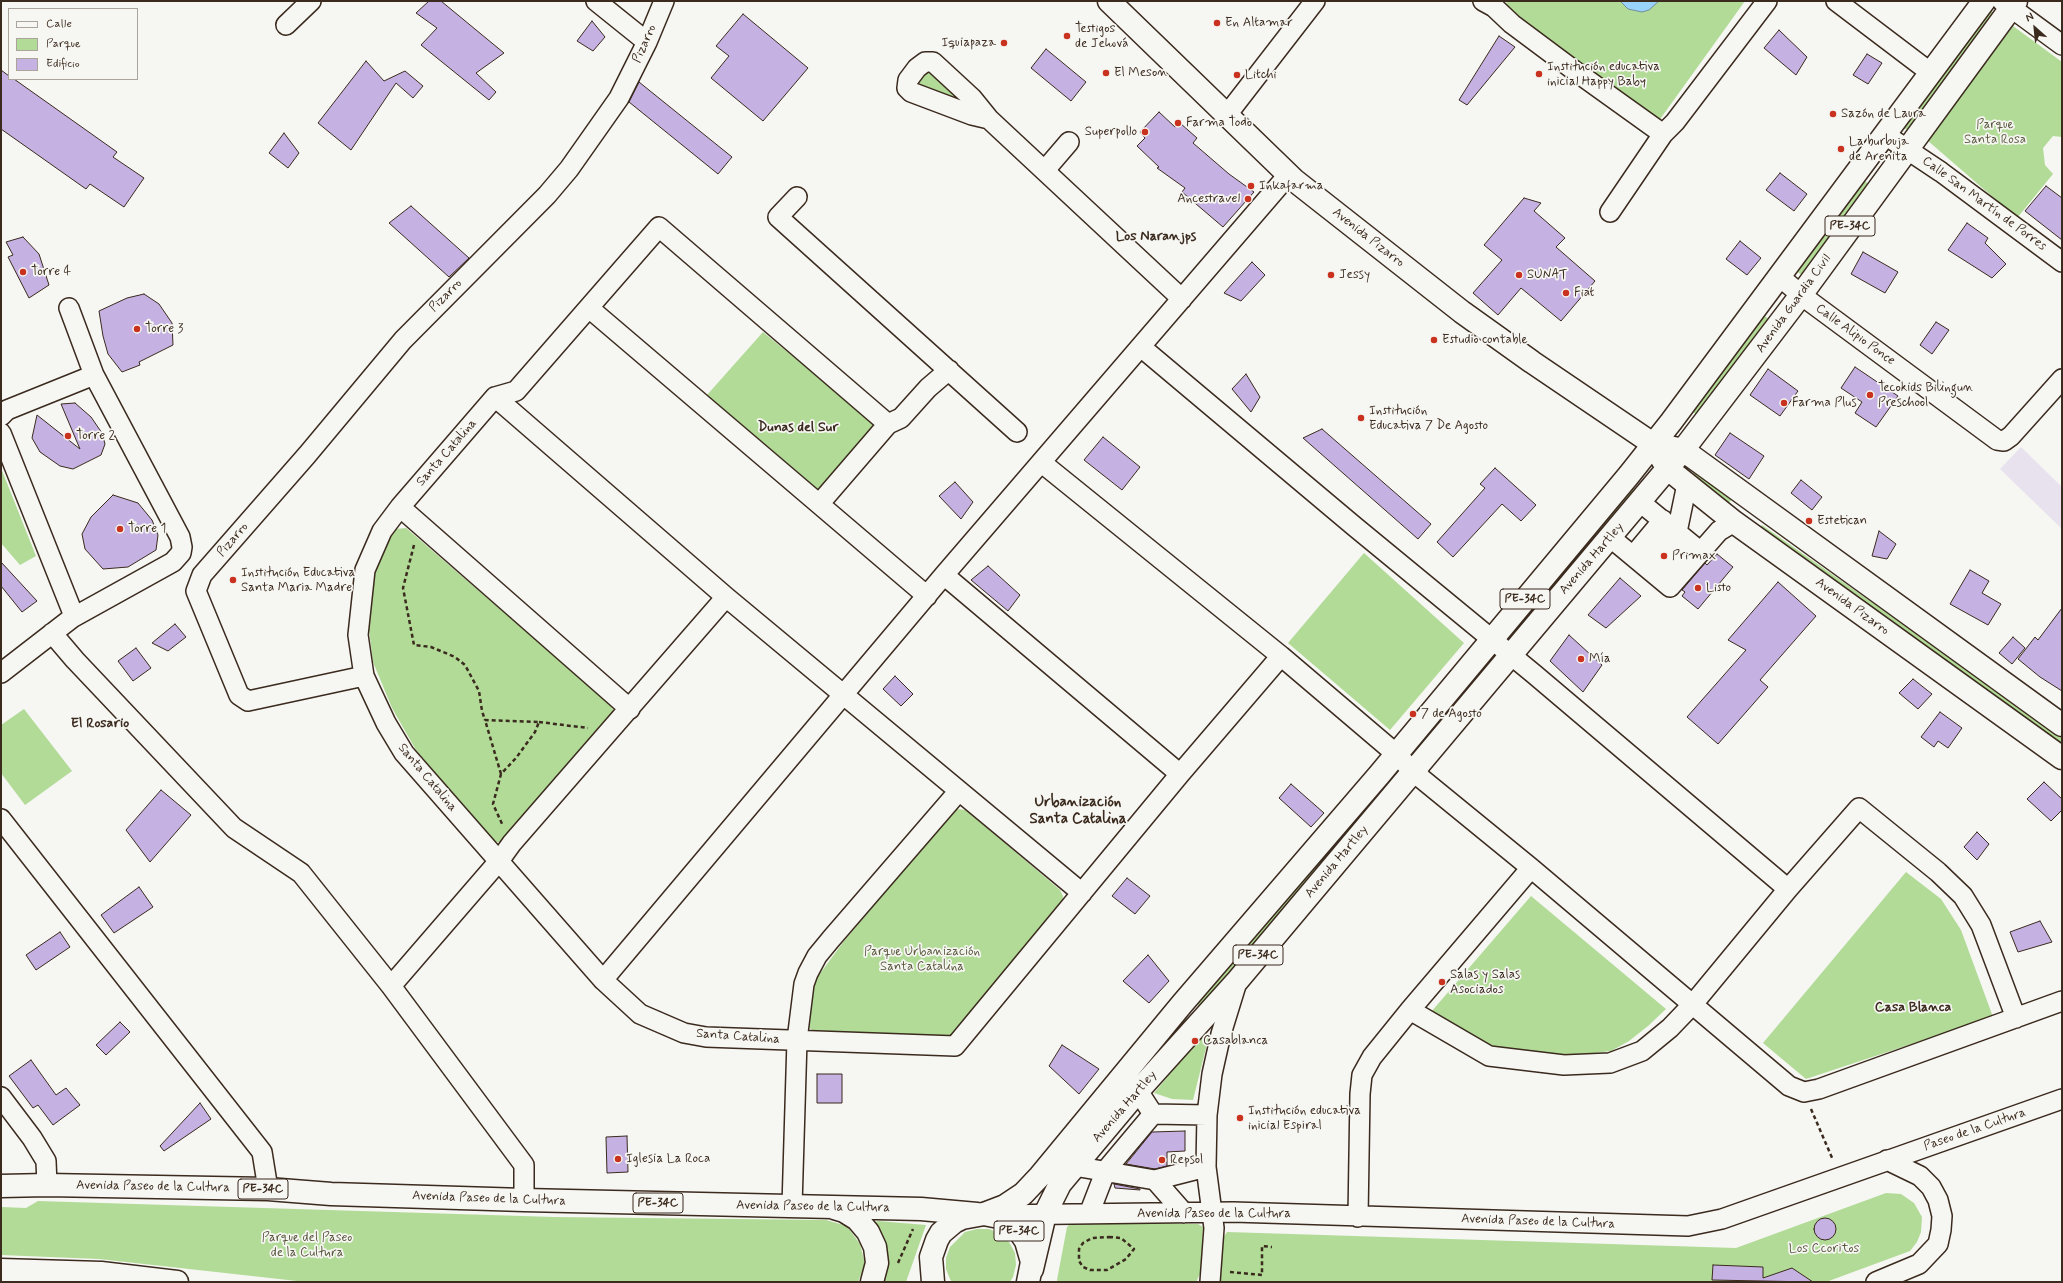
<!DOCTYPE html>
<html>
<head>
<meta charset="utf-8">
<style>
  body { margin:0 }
  #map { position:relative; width:2063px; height:1283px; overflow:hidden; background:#f6f6f2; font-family:Mynerve,sans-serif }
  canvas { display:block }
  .frame { position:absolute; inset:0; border:2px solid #3b2a1e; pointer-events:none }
  .legend { position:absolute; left:8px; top:8px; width:130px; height:72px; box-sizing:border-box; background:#f6f6f2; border:1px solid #aba49d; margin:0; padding:5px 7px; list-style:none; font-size:12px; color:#3b2a1e }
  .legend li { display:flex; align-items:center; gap:8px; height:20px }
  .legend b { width:20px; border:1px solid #aba49d }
  .north { position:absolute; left:2015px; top:8px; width:40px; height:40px; -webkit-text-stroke:3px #f6f6f2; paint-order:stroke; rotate:333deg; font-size:11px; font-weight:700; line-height:16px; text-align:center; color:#3b2a1e }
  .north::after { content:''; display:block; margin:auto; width:14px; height:18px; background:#3b2a1e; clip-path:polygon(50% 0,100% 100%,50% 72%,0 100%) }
</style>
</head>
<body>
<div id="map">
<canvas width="2063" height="1283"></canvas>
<div class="frame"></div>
<ul class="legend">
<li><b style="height:5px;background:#f6f6f2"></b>Calle</li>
<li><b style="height:11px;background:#b1db97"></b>Parque</li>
<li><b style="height:11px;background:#c5b2e2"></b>Edificio</li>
</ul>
<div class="north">N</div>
</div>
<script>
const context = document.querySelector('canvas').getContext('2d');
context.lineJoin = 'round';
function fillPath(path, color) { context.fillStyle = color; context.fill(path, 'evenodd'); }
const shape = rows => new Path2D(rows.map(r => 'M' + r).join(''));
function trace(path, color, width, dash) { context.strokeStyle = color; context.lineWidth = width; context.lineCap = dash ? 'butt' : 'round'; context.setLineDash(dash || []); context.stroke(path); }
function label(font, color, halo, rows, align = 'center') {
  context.font = font + ' Mynerve,sans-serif'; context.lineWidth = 3.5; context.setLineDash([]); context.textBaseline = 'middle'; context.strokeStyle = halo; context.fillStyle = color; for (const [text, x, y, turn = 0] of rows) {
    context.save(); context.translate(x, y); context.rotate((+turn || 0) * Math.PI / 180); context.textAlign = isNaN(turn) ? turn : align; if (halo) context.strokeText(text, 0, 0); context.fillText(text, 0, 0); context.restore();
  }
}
fillPath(shape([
  [2021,447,2062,487,2062,529,2000,469]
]), '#e7e2ed');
fillPath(shape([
  [1508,1,1745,1,1658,122,1504,6],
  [1989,10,1994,13,1909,131,1901,126],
  [2013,26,2062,62,2062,137,2053,136,2043,148,2045,165,2053,174,2017,218,1927,140],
  [929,68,969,106,911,87],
  [1862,179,1870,185,1803,276,1795,270],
  [1762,314,1770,320,1699,416,1691,411],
  [763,332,876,424,819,490,707,395],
  [1,468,36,556,20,565,1,543],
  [1696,471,1732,499,1728,504,1691,476],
  [1630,485,1638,491,1535,616,1527,610],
  [1762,525,2062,736,2062,745,1758,530],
  [406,528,610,704,615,713,501,842,493,842,416,750,392,708,373,662,368,622,375,566,388,536,396,529],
  [1364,553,1464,643,1390,730,1288,643],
  [1474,674,1479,679,1429,738,1423,734],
  [24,709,72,771,25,805,1,773,1,725],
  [1379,786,1385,791,1199,1008,1196,1001],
  [957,809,966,810,1060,890,1063,896,1062,904,955,1033,943,1040,814,1031,806,1026,807,1012,816,979,844,941,952,813],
  [1906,872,1941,899,1961,930,1993,1017,1806,1079,1763,1043],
  [1531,896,1666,1009,1648,1026,1629,1041,1611,1051,1561,1057,1503,1049,1468,1037,1431,1012],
  [1185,1016,1189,1019,1158,1053,1156,1052],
  [1205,1032,1209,1036,1193,1100,1172,1099,1154,1093],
  [1886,1193,1901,1194,1914,1203,1922,1217,1921,1232,1917,1242,1910,1251,1826,1282,1218,1282,1221,1241,1227,1232,1736,1248],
  [38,1201,554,1217,826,1220,847,1226,860,1244,865,1264,858,1282,306,1282,99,1259,1,1255,1,1207,26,1208],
  [878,1221,926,1225,906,1282,882,1282,882,1242,875,1222],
  [1073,1221,1198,1224,1203,1227,1201,1272,1196,1282,1058,1282,1057,1280,1067,1227],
  [977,1229,989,1229,1001,1234,1009,1242,1015,1253,1016,1265,1013,1277,1010,1282,952,1282,950,1279,946,1269,946,1258,950,1247,965,1232]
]), '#b1db97');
const water = shape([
  [1620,1,1659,1,1649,10,1642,12,1628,9,1620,1]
]);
fillPath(water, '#9ad3f9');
trace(water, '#748fa1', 1);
const building = shape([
  [429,1,441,1,504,53,476,73,496,92,489,100,421,45,437,28,416,13,429,1],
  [743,14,808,68,763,121,711,78,729,56,716,46,743,14],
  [592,21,605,37,593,51,577,41,592,21],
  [1779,30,1807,57,1796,75,1764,48,1779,30],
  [1499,36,1515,47,1467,105,1459,100,1499,36],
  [1046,49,1086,82,1071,101,1031,68,1046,49],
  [1867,54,1882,63,1868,84,1853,75,1867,54],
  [366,61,384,81,405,71,423,86,413,98,396,83,351,150,318,123,366,61],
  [1,70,9,76,9,79,14,79,117,152,113,157,144,178,124,207,90,184,86,189,1,129,1,70],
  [639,82,732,157,718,174,629,102,639,82],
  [1159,112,1175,127,1180,123,1197,138,1193,143,1229,174,1254,192,1223,227,1182,192,1185,188,1157,168,1159,167,1137,146,1145,138,1140,132,1159,112],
  [284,133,299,153,288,168,269,153,284,133],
  [1780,173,1807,194,1794,211,1766,190,1780,173],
  [2046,186,2062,198,2062,240,2025,211,2046,186],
  [1524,198,1541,203,1534,211,1565,238,1556,247,1595,281,1561,321,1521,288,1498,315,1473,293,1502,260,1484,245,1524,198],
  [411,206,469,258,449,277,389,223,411,206],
  [1967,223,1988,238,1985,243,2006,264,1992,278,1948,250,1967,223],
  [23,237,39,254,49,285,29,298,8,257,13,255,6,242,23,237],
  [1740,241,1761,258,1747,275,1726,259,1740,241],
  [1863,252,1898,272,1885,293,1851,274,1863,252],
  [1252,262,1265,275,1241,301,1224,293,1252,262],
  [144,294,159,304,172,323,173,345,139,362,140,365,122,372,108,354,103,336,99,311,127,298,144,294],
  [1936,322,1949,330,1932,354,1920,345,1936,322],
  [1855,367,1898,396,1876,427,1855,413,1862,402,1841,388,1855,367],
  [1768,369,1798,391,1780,416,1750,395,1768,369],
  [1246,374,1260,397,1251,412,1232,389,1246,374],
  [75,403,91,417,102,433,105,444,101,455,73,469,60,466,40,452,32,438,37,415,80,449,61,404,75,403],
  [1322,429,1431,524,1418,539,1303,438,1322,429],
  [1730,433,1764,456,1749,479,1715,455,1730,433],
  [1103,437,1140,467,1122,490,1084,460,1103,437],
  [1495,468,1536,505,1521,521,1502,504,1453,557,1437,542,1485,488,1480,484,1495,468],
  [1801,480,1822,497,1812,510,1791,493,1801,480],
  [955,482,973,502,961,519,939,496,955,482],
  [113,495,138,503,152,520,158,535,156,550,128,567,103,569,85,549,82,534,91,517,113,495],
  [1879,531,1896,544,1887,559,1872,556,1879,531],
  [1717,554,1733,567,1698,609,1682,596,1685,592,1682,590,1705,563,1707,565,1717,554],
  [1,562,37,601,22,612,1,586,1,562],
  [988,566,1020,595,1008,611,971,580,988,566],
  [1970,570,1989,581,1982,593,2001,604,1988,625,1950,604,1970,570],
  [1620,578,1641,596,1606,628,1588,615,1620,578],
  [1778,582,1816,616,1760,680,1768,687,1718,744,1687,717,1746,650,1728,640,1778,582],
  [2062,608,2062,691,2040,677,2018,659,2035,637,2038,640,2062,608],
  [175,624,186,637,168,651,152,643,175,624],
  [1569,635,1602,665,1583,692,1550,661,1569,635],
  [2013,637,2025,648,2012,664,1999,653,2013,637],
  [136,648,151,668,133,681,118,661,136,648],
  [895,676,913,694,901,706,883,689,895,676],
  [1913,679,1932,694,1918,709,1899,693,1913,679],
  [1940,712,1962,728,1948,748,1938,741,1934,747,1921,737,1940,712],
  [2044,782,2062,799,2062,810,2051,821,2027,799,2044,782],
  [1291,784,1324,813,1311,827,1279,798,1291,784],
  [161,790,191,815,150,862,126,830,161,790],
  [1977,832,1989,844,1977,860,1964,847,1977,832],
  [1127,878,1150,896,1135,914,1112,896,1127,878],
  [139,887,153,907,114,933,101,915,139,887],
  [2040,921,2052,942,2018,952,2010,932,2040,921],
  [60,932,70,947,36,970,26,955,60,932],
  [1148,955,1169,981,1149,1003,1123,981,1148,955],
  [120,1022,130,1032,106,1055,96,1045,120,1022],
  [1062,1045,1099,1069,1079,1094,1049,1066,1062,1045],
  [31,1060,56,1095,66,1088,80,1105,53,1125,38,1105,33,1108,9,1076,31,1060],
  [817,1074,842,1074,842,1103,817,1103,817,1074],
  [200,1103,211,1119,164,1151,160,1146,200,1103],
  [1185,1131,1185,1151,1167,1152,1167,1166,1155,1169,1126,1164,1152,1132,1185,1131],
  [627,1136,628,1172,607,1173,606,1137,627,1136],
  [1114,1184,1140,1189,1140,1190,1115,1188,1114,1184],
  '1814 1229a11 11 0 1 1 22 0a11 11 0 1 1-22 0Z',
  [1713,1265,1763,1267,1763,1278,1792,1268,1813,1282,1712,1280,1713,1265]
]);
fillPath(building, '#c5b2e2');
trace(building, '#3b2a1e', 1);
const minor = shape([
  [596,1,647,42],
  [1483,1,1494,7,1512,24,1575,71,1663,134],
  [1836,1,1931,73],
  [2002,1,2062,45],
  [286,25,311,1],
  [1226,116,1315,1],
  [989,119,972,115,911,92,907,88,908,80,917,68,925,62,933,62,972,98,989,119,1182,299],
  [1884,134,1941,172,2062,262],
  [1045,170,1069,142],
  [797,197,778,217,1017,432],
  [1610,212,1663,134,1675,122,1767,1],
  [1779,276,1801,295,1997,440,2004,441,2011,436,2062,379],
  [589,308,927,596],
  [1141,347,1354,526,1534,674,1788,889],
  [495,397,726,597,1082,893],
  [1,416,7,410,94,375],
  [888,424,659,227,516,391,495,397,400,507,382,531,365,570,358,635,364,676,386,723,404,753,603,980,640,1014,684,1033,706,1037,955,1046,1180,774,1281,656],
  [1,433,74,616],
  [1042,463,1281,656,1388,747,1422,779,1531,868,1789,1086,1804,1092,1819,1089,2062,1001],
  [1640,502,1701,552],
  [820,503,888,424,901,418,928,388,949,370],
  [400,507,630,709],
  [1611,538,1670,587,1719,531,1734,522],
  [1633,556,1663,520],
  [1646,567,1677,532,1687,484],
  [944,575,1180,774],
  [1658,577,1688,542],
  [52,633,75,660,234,828,301,873,391,986,524,1165,524,1200],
  [1,673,72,618,173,562,181,553,182,547,180,537,94,375,69,308],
  [364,676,248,701,239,695,196,591,202,575,307,455,403,340,547,195,569,169,619,98,647,42,664,1],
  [1,819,262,1152,268,1189],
  [603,980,944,575,1289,174],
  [391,986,499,861,512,843,726,597],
  [1410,1010,1489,1056,1564,1065,1610,1063,1642,1051,1670,1028,1693,1004,1788,889,1859,808,1938,872,1963,896,1981,925,2016,1018],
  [1,1097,32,1138,46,1161,47,1185],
  [1153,1114,1207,1115],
  [1074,1166,1155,1180,1206,1167],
  [1155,1180,1184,1213],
  [792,1206,797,1040,804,984,808,973,817,956,831,939,958,792],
  [1089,1214,1106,1170,1153,1114,1138,1091],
  [992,1215,1233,1212,1688,1226,1722,1219,2062,1099],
  [1358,1217,1360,1094,1362,1075,1372,1057,1410,1010,1531,868],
  [1210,1282,1214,1228,1206,1167,1207,1115,1212,1074,1221,1034,1237,982],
  [1876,1282,1919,1264,1938,1244,1941,1230,1942,1216,1938,1200,1931,1187,1920,1176,1887,1160]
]);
const major = shape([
  [1109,1,1294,180,1462,312,1532,362,1653,444,1668,469,1734,522,2062,758],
  [1669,447,1683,450,2062,725],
  [984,1214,1005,1206,1023,1194,1040,1176,1182,1004,1379,775,1629,475,1671,422,1984,1],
  [1032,1269,1045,1214,1060,1184,1138,1091,1238,980,1683,450,1801,295,2016,1]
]);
const highway = shape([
  [1,1186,47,1185,268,1189,331,1194,524,1200,921,1209,977,1214],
  [834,1208,844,1211,857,1219,868,1232,875,1247,877,1263,872,1282],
  [1,1270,101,1273,177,1282],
  [933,1282,931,1257,937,1240,941,1233,954,1222,962,1218,984,1214,999,1217,1008,1222,1017,1228,1026,1241,1032,1262,1028,1282]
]);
trace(minor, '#3b2a1e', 22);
trace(major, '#3b2a1e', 25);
trace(highway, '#3b2a1e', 25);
trace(shape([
  [414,545,403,588,414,645,431,647,455,657,465,665,479,691,482,711,485,720],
  [539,722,588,728],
  [501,774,485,720,539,722,535,732,516,758,501,774,493,804,503,826],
  [1811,1109,1833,1160],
  [1109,1237,1121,1238,1134,1249,1126,1259,1107,1270,1090,1270,1083,1267,1079,1261,1079,1249,1083,1243,1092,1238,1109,1237],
  [898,1263,913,1229],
  [1230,1272,1262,1275,1262,1246,1272,1247]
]), '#3b2a1e', 2.5, [4, 3]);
trace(minor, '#f6f6f2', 19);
trace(major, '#f6f6f2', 22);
trace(highway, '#f6f6f2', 22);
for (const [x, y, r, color] of [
  [1217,23,4,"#c8321e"],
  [1067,36,4,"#c8321e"],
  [1004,43,4,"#c8321e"],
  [1106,73,4,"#c8321e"],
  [1539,74,4,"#c8321e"],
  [1237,75,4,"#c8321e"],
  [1833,114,4,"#c8321e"],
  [1178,123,4,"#c8321e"],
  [1145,132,4,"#c8321e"],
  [1841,149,4,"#c8321e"],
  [1251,186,4,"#c8321e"],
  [1248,199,4,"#c8321e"],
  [23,272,4,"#c8321e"],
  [1331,275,4,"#c8321e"],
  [1519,275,4,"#c8321e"],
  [1566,293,4,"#c8321e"],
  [137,329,4,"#c8321e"],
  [1434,340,4,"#c8321e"],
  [1870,395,4,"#c8321e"],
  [1784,403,4,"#c8321e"],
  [1361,418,4,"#c8321e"],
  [68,436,4,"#c8321e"],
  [1809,521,4,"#c8321e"],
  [120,529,4,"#c8321e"],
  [1664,556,4,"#c8321e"],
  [233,580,4,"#c8321e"],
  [1698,588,4,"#c8321e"],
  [1581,659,4,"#c8321e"],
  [1413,714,4,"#c8321e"],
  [1442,982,4,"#c8321e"],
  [1195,1041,4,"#c8321e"],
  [1240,1118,4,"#c8321e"],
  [618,1159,4,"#c8321e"],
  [1162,1160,4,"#c8321e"]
]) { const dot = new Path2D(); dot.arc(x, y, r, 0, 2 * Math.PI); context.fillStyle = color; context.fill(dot); trace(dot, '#f6f6f2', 1.5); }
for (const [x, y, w] of [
  [1850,226,50],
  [1525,599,50],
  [1258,955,50],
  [263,1189,50],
  [658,1203,50],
  [1019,1231,50]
]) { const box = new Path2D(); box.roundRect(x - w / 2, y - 10, w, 20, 3); context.fillStyle = '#f6f6f2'; context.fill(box); trace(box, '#3b2a1e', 1); }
label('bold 12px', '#3b2a1e', null, [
  ["PE-34C",1850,226],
  ["PE-34C",1525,599],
  ["PE-34C",1258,955],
  ["PE-34C",263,1189],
  ["PE-34C",658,1203],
  ["PE-34C",1019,1231]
]);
label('13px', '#3b2a1e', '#f6f6f2', [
  ["En Altamar",1225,23],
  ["Testigos",1075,29],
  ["de Jehová",1075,44],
  ["Iquiapaza",996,43,"right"],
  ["Institución educativa",1547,67],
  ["inicial Happy Baby",1547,82],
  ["El Meson",1114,73],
  ["Litchi",1245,75],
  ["Sazón de Laura",1841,114],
  ["Farma Todo",1186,123],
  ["Superpollo",1137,132,"right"],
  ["La burbuja",1849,142],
  ["de Arenita",1849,157],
  ["Inkafarma",1259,186],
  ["Ancestravel",1240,199,"right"],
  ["Torre 4",31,272],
  ["Jessy",1339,275],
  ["SUNAT",1527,275],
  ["Fiat",1574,293],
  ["Torre 3",145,329],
  ["Estudio contable",1442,340],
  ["Tecokids Bilingun",1878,388],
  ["Preschool",1878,403],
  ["Farma Plus",1792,403],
  ["Institución",1369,411],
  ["Educativa 7 De Agosto",1369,426],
  ["Torre 2",76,436],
  ["Estetican",1817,521],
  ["Torre 1",128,529],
  ["Primax",1672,556],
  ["Institución Educativa",241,573],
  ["Santa Maria Madre",241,588],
  ["Listo",1706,588],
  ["Mía",1589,659],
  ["7 de Agosto",1421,714],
  ["Salas y Salas",1450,975],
  ["Asociados",1450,990],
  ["Casablanca",1203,1041],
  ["Institución educativa",1248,1111],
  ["inicial Espiral",1248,1126],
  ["Iglesia La Roca",626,1159],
  ["Repsol",1170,1160]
], 'left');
label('13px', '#3b2a1e', '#f6f6f2', [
  ["Pizarro",645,44,-66],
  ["Calle San Martín de Porres",1984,204,36],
  ["Avenida Pizarro",1368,238,38],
  ["Pizarro",446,296,-45],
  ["Avenida Guardia Civil",1794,304,-54],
  ["Calle Alipio Ponce",1855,335,36],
  ["Santa Catalina",447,453,-49],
  ["Pizarro",233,540,-49],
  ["Avenida Hartley",1592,559,-49],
  ["Avenida Pizarro",1852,607,36],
  ["Santa Catalina",427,778,50],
  ["Avenida Hartley",1337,862,-50],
  ["Santa Catalina",738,1037,4],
  ["Avenida Hartley",1125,1107,-49],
  ["Paseo de la Cultura",1975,1130,-19],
  ["Avenida Paseo de la Cultura",153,1187,1],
  ["Avenida Paseo de la Cultura",489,1199,2],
  ["Avenida Paseo de la Cultura",813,1207,1],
  ["Avenida Paseo de la Cultura",1214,1214],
  ["Avenida Paseo de la Cultura",1538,1222,2]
]);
label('13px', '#58563c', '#f6f6f2', [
  ["Parque",1995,125],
  ["Santa Rosa",1995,140],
  ["Parque Urbanización",922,952],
  ["Santa Catalina",922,967],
  ["Parque del Paseo",307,1238],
  ["de la Cultura",307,1253],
  ["Los Ccoritos",1824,1249]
]);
label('bold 14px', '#3b2a1e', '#f6f6f2', [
  ["Los Naranjps",1156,237],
  ["Dunas del Sur",798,428],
  ["El Rosario",100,724],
  ["Casa Blanca",1913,1008]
]);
label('bold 15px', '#3b2a1e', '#f6f6f2', [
  ["Urbanización",1078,803],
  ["Santa Catalina",1078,820]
]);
</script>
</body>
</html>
